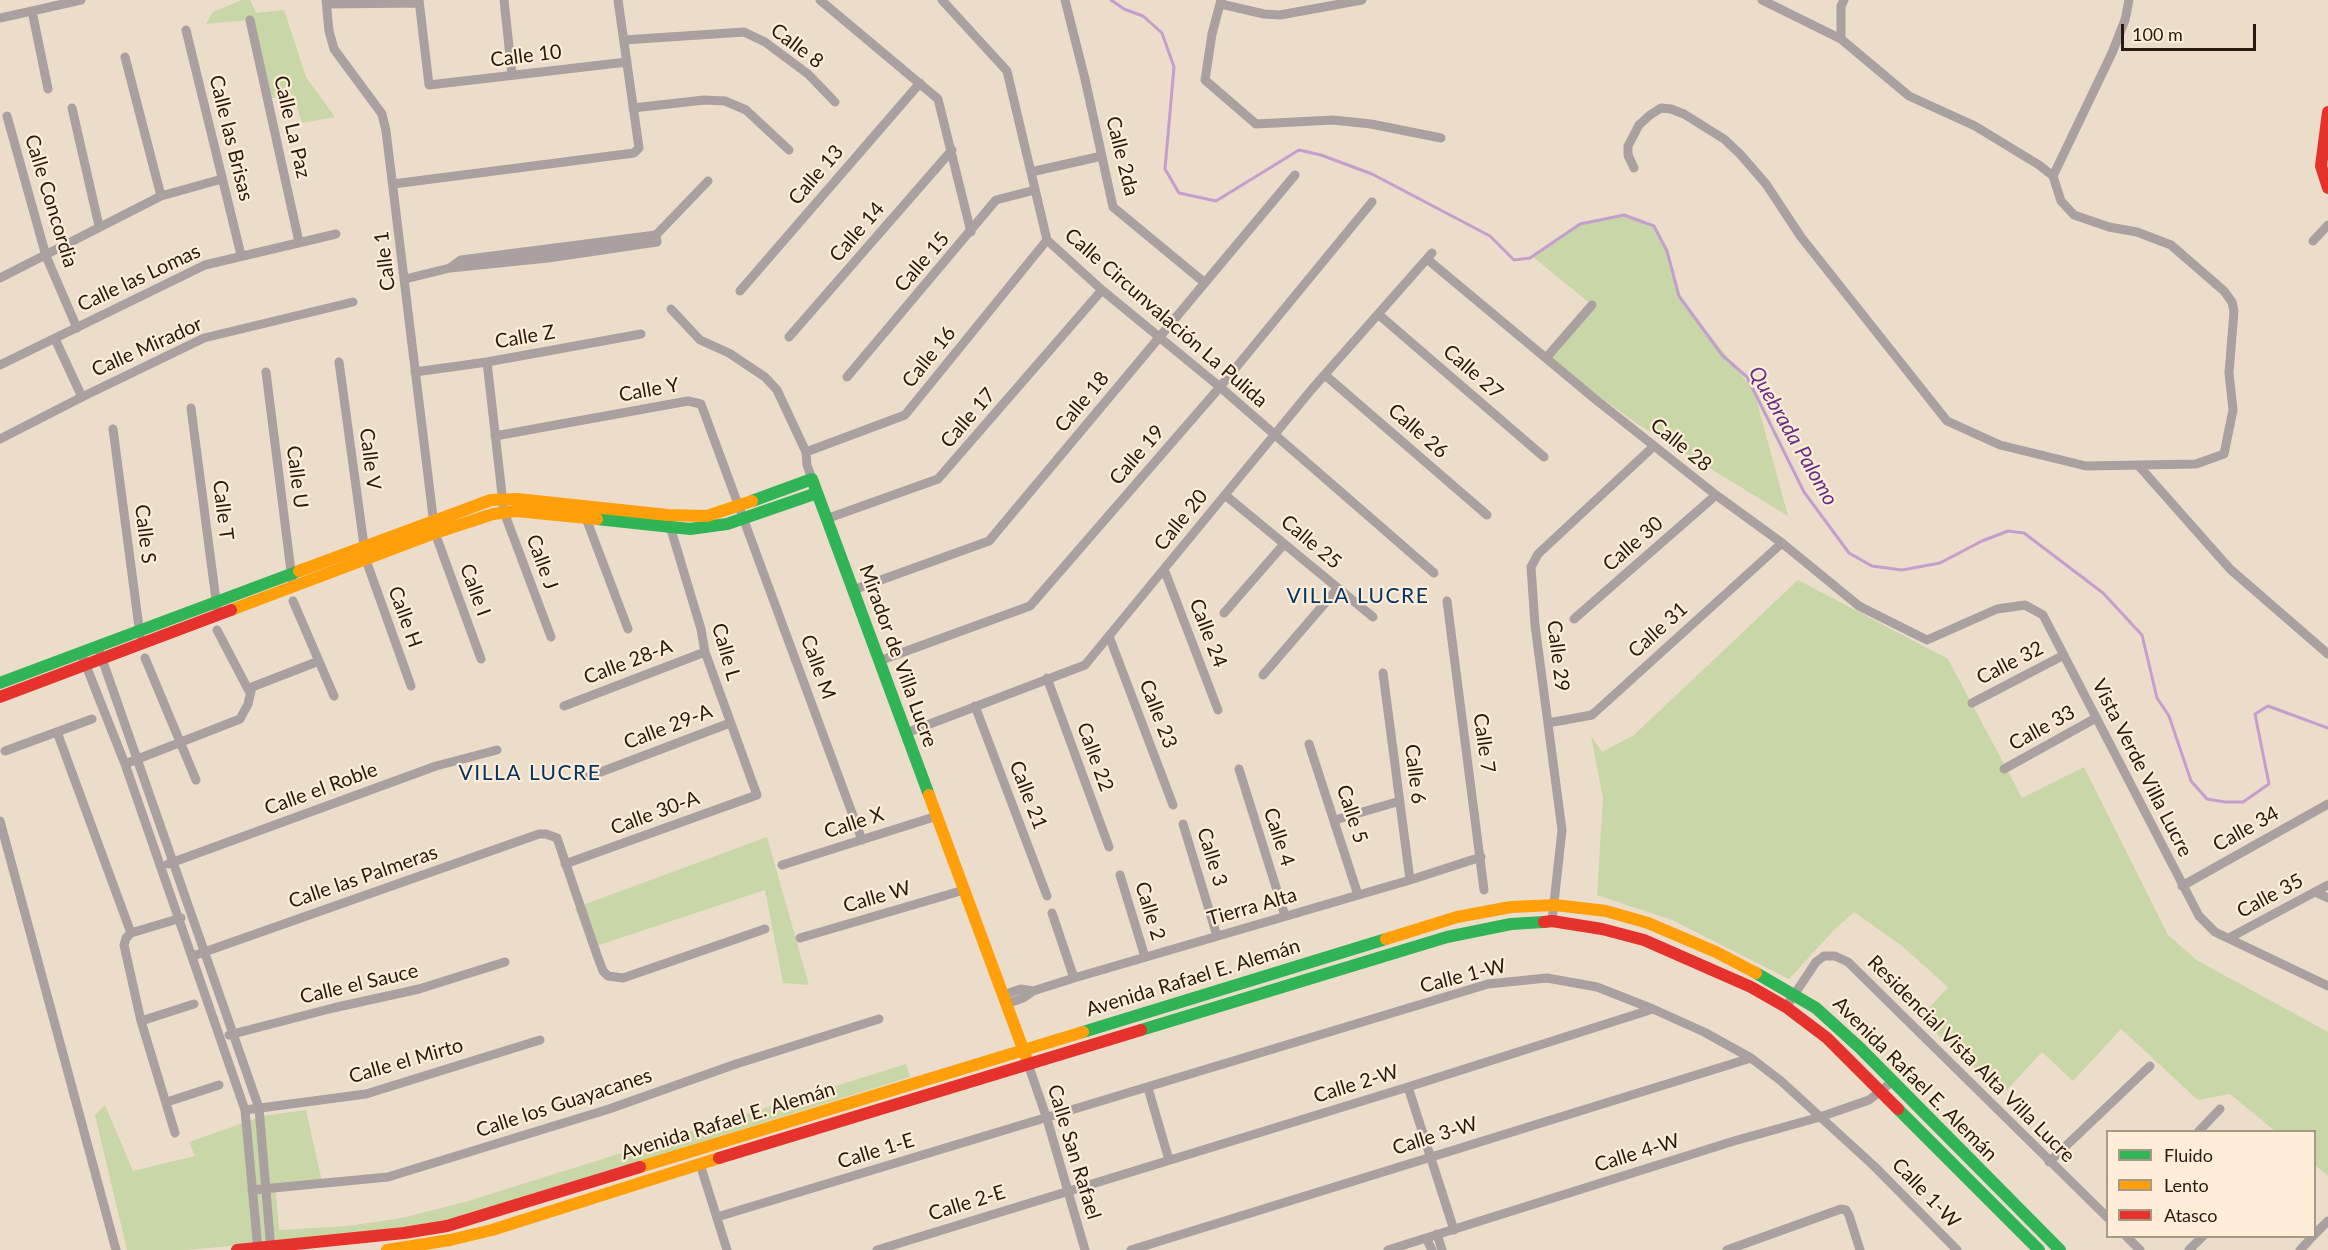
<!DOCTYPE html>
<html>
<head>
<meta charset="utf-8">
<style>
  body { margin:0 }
  #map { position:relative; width:2328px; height:1250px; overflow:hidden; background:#ecdcca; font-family:Lato,sans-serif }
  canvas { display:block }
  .legend { position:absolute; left:2106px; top:1130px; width:210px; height:108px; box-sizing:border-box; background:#ffedd8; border:2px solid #a89987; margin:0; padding:8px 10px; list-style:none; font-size:18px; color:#261b0e }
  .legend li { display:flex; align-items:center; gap:12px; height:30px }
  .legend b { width:30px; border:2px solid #a89987 }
  .scale { position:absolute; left:2121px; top:24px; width:135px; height:27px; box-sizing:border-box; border:3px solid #261b0e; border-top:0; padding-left:8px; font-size:18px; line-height:21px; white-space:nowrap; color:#261b0e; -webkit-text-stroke:4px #ffedd8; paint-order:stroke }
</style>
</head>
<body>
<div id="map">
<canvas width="2328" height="1250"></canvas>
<ul class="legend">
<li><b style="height:8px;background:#30b455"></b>Fluido</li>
<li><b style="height:8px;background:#ff9f0a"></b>Lento</li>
<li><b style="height:8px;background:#e5322d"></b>Atasco</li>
</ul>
<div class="scale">100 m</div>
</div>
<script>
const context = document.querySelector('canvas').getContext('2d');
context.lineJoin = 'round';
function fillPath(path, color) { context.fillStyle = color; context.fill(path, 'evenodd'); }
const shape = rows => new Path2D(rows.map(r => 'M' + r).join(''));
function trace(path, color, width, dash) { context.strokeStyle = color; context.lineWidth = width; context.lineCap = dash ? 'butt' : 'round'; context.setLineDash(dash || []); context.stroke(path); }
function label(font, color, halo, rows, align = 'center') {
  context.font = font + ' Lato,sans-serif'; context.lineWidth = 4.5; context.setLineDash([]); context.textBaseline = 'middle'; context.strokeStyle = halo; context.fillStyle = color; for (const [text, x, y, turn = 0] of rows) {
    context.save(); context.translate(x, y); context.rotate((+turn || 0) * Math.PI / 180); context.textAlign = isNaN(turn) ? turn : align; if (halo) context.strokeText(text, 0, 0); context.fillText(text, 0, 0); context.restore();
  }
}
fillPath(shape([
  [242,0,250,0,256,13,284,10,306,77,335,117,302,123,293,94,268,99,250,20,206,24,213,12],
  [1624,215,1654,226,1667,251,1679,296,1754,391,1788,516,1639,425,1546,358,1592,305,1532,256,1580,224],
  [1798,580,1948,659,2022,798,2084,767,2168,935,2198,961,2328,1032,2328,1176,2315,1165,2314,1132,2275,1131,2230,1094,2198,1100,2121,1029,2073,1081,2042,1052,2003,1094,1920,1018,1948,987,1902,946,1854,912,1834,930,1789,979,1672,920,1597,895,1603,798,1591,736,1602,752,1634,735],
  [767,837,809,985,783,983,765,890,590,948,575,908],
  [906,1064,910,1077,441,1223,348,1235,187,1250,127,1250,95,1115,105,1105,133,1171,195,1156,189,1142,263,1116,306,1110,323,1186,276,1192,279,1230,348,1226,402,1218,465,1202]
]), '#c9d6a8');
trace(shape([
  [1111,0,1124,9,1143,16,1162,33,1174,67,1165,169,1179,193,1216,201,1299,150,1321,155,1372,174,1490,236,1514,260,1530,258,1580,224,1624,215,1654,226,1667,251,1679,296,1722,355,1747,377,1804,492,1849,553,1872,566,1902,570,1940,563,1982,541,2008,531,2024,533,2103,593,2142,635,2157,698,2169,716,2191,781,2207,799,2225,802,2243,802,2269,784,2255,714,2268,706,2328,728]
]), '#c39fce', 3);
trace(shape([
  [326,0,329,31,334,49,382,114,386,131,435,533,481,659],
  [419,0,429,85,627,62],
  [504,0,512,75],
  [820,0,938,99,971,232],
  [942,0,1007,71,1047,240,1102,290,1220,387,1434,573],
  [1065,0,1085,79,1113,207,1205,283],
  [1221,0,1212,34,1205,80,1256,124,1333,120,1371,124,1441,138],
  [327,4,419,3],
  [1221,4,1264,14,1280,15,1362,0],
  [32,11,48,89],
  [0,18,81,0],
  [250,20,299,242],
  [186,30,241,255],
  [1841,39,1841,6,1844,0],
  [624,40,744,32,765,42,808,74,835,102],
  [125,57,161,196],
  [72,108,99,226],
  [633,108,704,100,725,101,746,110,789,150],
  [7,116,46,256,77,328],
  [1634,168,1628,155,1628,146,1639,125,1650,115,1661,108,1671,109,1684,114,1724,139,1740,154,1766,184,1801,237,1947,421,2000,445,2086,466,2196,464,2224,454,2233,410,2229,373,2234,311,2232,302,2224,291,2171,245,2137,232,2109,227,2074,215,2061,201,2053,176,2039,165,1975,126,1909,96,1841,39,1762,0],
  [1031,172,1102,156],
  [2053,176,2112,53,2125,20,2129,0],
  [393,184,634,153,639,148,618,0],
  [2313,241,2328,225],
  [1427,259,1595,399,1716,495,1782,543,1859,606,1927,640,1997,609,2025,605,2043,615,2199,916,2215,932,2328,986],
  [450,268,461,260,656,235,708,181],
  [0,278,161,196,222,179],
  [405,279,450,268,548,258,657,242,656,235],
  [740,291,920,83],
  [671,309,700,340,729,353,765,377,777,390,806,452,807,465,812,479],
  [1378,314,1544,457],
  [789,337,952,150],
  [55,339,82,397],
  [1546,358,1592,305],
  [339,362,366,560,411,686],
  [487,362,504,512,551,637],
  [0,365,205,265,336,234],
  [266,372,292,579],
  [415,372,487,362,641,334],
  [1325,375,1487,515],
  [847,377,996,200,1035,190],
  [191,408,217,608],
  [113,429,140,635],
  [495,436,688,401,701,404,862,840],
  [0,439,82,397,204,338,353,302],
  [806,452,905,415,1047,240],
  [2138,465,2230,569,2328,654],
  [1225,495,1373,617],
  [584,513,628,629],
  [826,519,938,479,1102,290],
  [1164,569,1218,710],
  [853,590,989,541,1295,175],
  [293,601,334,696],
  [1447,601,1484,890],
  [1224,613,1284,544],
  [1574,619,1716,495],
  [217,630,250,693],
  [1109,636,1173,805],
  [81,653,125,764,245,1110,258,1250],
  [100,653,259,1108,271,1250],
  [145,658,196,780],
  [879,661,1030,606,1220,387,1372,202],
  [1383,673,1410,880],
  [1263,675,1338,588],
  [1047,678,1109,847],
  [1972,703,2064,655],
  [564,706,705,652],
  [975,706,1047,896],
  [1548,723,1592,715,1782,543],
  [57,732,131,933],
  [906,733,1085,665,1312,389,1432,253],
  [1309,744,1358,895],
  [5,751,92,719],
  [130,762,240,719,248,704,252,687,319,661],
  [1239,769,1285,916],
  [2004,769,2096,718],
  [585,778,730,723],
  [1335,820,1400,801],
  [0,821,116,1250],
  [1183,824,1217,936],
  [168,864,436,766,497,750],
  [565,864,757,795,705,652,701,629,669,523],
  [782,865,937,816],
  [1120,875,1145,957],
  [2182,886,2328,804],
  [2315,892,2328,898],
  [1052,913,1074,978],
  [1552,921,1562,830,1535,625,1531,567,1538,554,1654,446],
  [800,938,964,890],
  [2229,938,2328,885],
  [193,956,539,834,546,834,557,838,597,955,603,971,608,976,623,978,765,929],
  [1003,995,1021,989,1033,991],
  [1006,1004,1023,998,1033,991,1074,978,1410,880,1481,857],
  [1786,1007,1816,962,1824,956,1835,956,1848,962,2108,1218],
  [141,1021,194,1004],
  [229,1035,333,1008,419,989,505,962],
  [1028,1064,1047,1119,1085,1250],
  [1408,1087,1454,1230],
  [1148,1088,1169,1160],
  [167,1102,219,1085],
  [245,1110,366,1094,540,1040],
  [2198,1132,2220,1109],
  [175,1133,141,1021,124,945,126,938,131,933,181,918],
  [2049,1162,2150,1066],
  [700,1164,727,1250],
  [252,1190,388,1177,609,1109,736,1064,879,1019],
  [717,1217,1488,984,1547,978,1597,987,1653,1009,1704,1032,1751,1058,1781,1081,1874,1166,1957,1250],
  [1437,1234,1442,1250],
  [2314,1235,2328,1221],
  [2126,1236,2140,1250],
  [1426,1238,1432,1250],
  [877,1250,1408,1087,1653,1009],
  [1131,1250,1751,1058],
  [1388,1250,1734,1141,1820,1117,1869,1100,1892,1082],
  [1727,1250,1841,1209,1846,1210,1849,1215,1860,1250],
  [2189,1250,2203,1236],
  [2300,1250,2313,1236]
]), '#a9a09f', 9);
trace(shape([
  [752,501,812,479,929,795],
  [597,519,690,529,727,524,817,493],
  [0,683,299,571],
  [1756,973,1816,1008,1860,1048,2060,1250],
  [1141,1030,1447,937,1511,924,1544,922],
  [1083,1032,1386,939],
  [1898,1109,2039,1250]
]), '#30b455', 12);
trace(shape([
  [299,571,491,500,517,499,668,515,707,516,752,501],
  [231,610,435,533,493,514,516,511,597,519],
  [929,795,1026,1057],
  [1386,939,1457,917,1511,907,1555,905,1606,911,1648,923,1716,952,1756,973],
  [640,1167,1083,1032],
  [387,1250,450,1240,492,1230,719,1158]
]), '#ff9f0a', 12);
trace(shape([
  [2328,112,2321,166,2328,188],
  [0,697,231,610],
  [1544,922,1552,921,1602,929,1644,940,1751,987,1786,1007,1827,1038,1898,1109],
  [719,1158,1141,1030],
  [237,1250,404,1233,447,1226,640,1167]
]), '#e5322d', 12);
label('20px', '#261b0e', '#ffedd8', [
  ["Calle 8",797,46,37],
  ["Calle 10",526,56,-7],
  ["Calle La Paz",292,127,77],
  ["Calle las Brisas",231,138,76],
  ["Calle 2da",1122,156,76],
  ["Calle 13",816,175,-49],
  ["Calle Concordia",51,201,73],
  ["Calle 14",857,232,-49],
  ["Calle 1",385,261,-97],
  ["Calle 15",922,262,-49],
  ["Calle las Lomas",139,278,-25],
  ["Calle Circunvalación La Pulida",1166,318,41],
  ["Calle Z",525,337,-10],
  ["Calle Mirador",147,347,-24],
  ["Calle 16",929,357,-51],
  ["Calle 27",1473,372,41],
  ["Calle Y",649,390,-10],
  ["Calle 18",1082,402,-50],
  ["Calle 17",968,418,-49],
  ["Calle 26",1418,431,41],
  ["Calle 28",1681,445,39],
  ["Calle 19",1137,455,-49],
  ["Calle V",370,459,83],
  ["Calle U",297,477,83],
  ["Calle T",223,510,83],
  ["Calle 20",1181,520,-51],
  ["Calle S",145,534,83],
  ["Calle 25",1311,542,40],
  ["Calle 30",1633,544,-41],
  ["Calle J",542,562,70],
  ["Calle I",475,590,70],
  ["Calle H",405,617,70],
  ["Calle 31",1658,630,-42],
  ["Calle 24",1208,633,69],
  ["Calle L",726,652,74],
  ["Mirador de Villa Lucre",898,656,70],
  ["Calle 29",1558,656,83],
  ["Calle 28-A",628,662,-21],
  ["Calle 32",2010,663,-27],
  ["Calle M",818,667,70],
  ["Calle 23",1158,714,69],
  ["Calle 29-A",668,727,-21],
  ["Calle 33",2042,728,-29],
  ["Calle 7",1484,743,82],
  ["Calle 22",1095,757,70],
  ["Vista Verde Villa Lucre",2142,768,63],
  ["Calle 6",1415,774,83],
  ["Calle el Roble",321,789,-20],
  ["Calle 21",1028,795,69],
  ["Calle 30-A",655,813,-20],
  ["Calle 5",1352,814,72],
  ["Calle X",854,823,-18],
  ["Calle 34",2246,829,-29],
  ["Calle 4",1279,837,72],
  ["Calle 3",1212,857,73],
  ["Calle las Palmeras",363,877,-19],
  ["Calle 35",2270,896,-28],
  ["Calle W",877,897,-16],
  ["Tierra Alta",1252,907,-16],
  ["Calle 2",1150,911,73],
  ["Calle 1-W",1463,976,-14],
  ["Avenida Rafael E. Alemán",1193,978,-17],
  ["Calle el Sauce",359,984,-13],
  ["Residencial Vista Alta Villa Lucre",1971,1059,45],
  ["Calle el Mirto",406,1061,-16],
  ["Avenida Rafael E. Alemán",1915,1079,45],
  ["Calle 2-W",1356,1084,-17],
  ["Calle los Guayacanes",564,1103,-18],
  ["Avenida Rafael E. Alemán",728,1121,-17],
  ["Calle 3-W",1435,1136,-17],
  ["Calle 1-E",876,1151,-17],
  ["Calle San Rafael",1074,1152,73],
  ["Calle 4-W",1637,1153,-17],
  ["Calle 1-W",1926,1193,46],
  ["Calle 2-E",967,1203,-17]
]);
label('italic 21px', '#662d86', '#ffedd8', [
  ["Quebrada Palomo",1793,436,60]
]);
context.letterSpacing = '1.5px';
label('21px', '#003565', '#ffedd8', [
  ["VILLA LUCRE",1358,596],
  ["VILLA LUCRE",530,773]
]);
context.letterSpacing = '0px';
</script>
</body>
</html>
